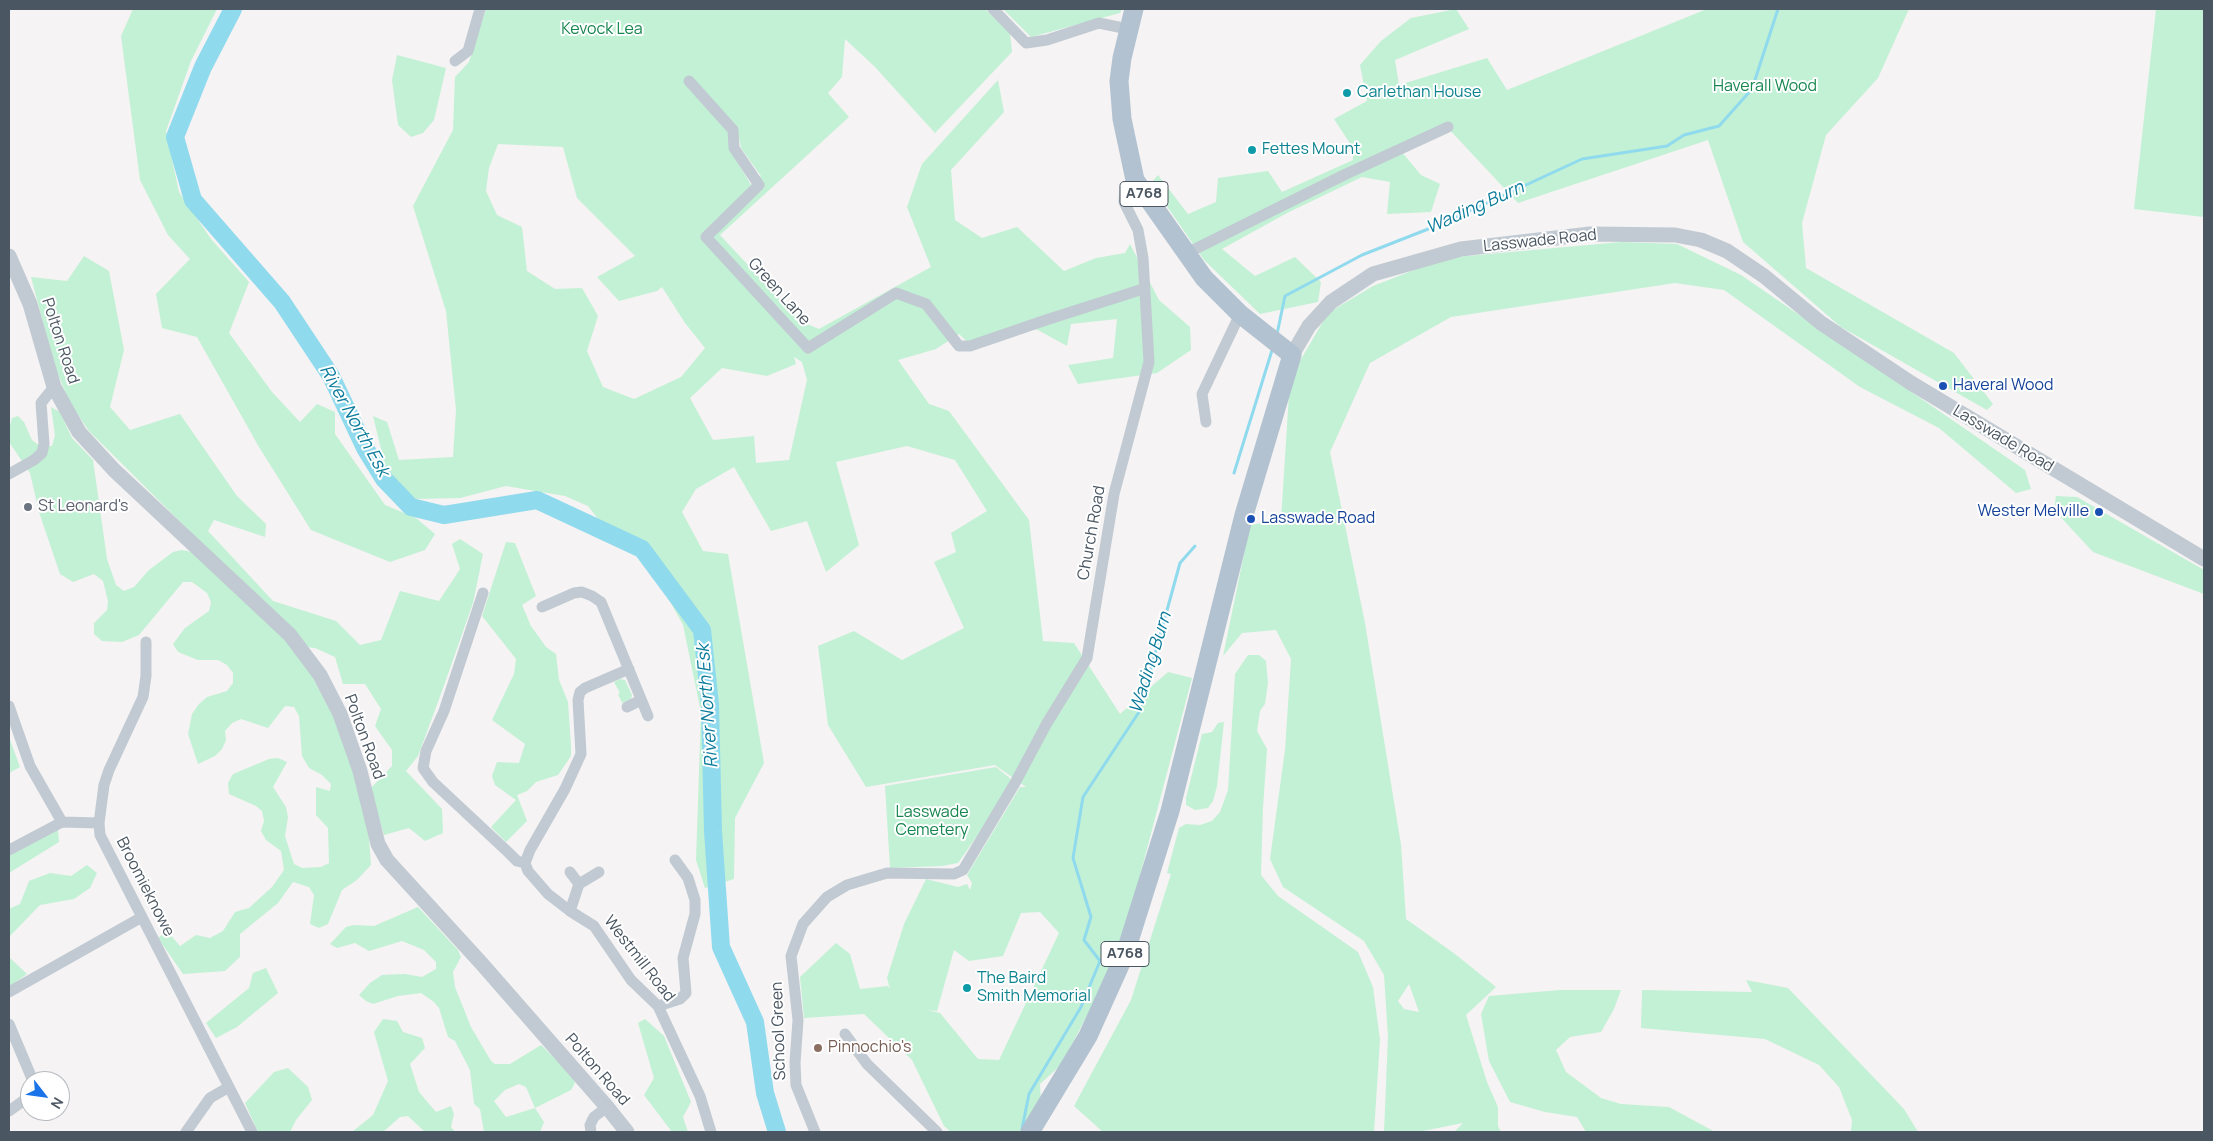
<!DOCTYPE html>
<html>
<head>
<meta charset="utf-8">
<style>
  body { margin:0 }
  #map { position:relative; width:2213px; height:1141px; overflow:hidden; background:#f5f3f3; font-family:Manrope,sans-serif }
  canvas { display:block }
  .frame { position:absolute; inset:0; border:10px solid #4a5661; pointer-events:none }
  .north { position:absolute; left:20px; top:1071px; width:50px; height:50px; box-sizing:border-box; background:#fff; border:1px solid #b7bbc0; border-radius:50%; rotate:120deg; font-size:14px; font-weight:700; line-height:20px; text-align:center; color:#4a5661 }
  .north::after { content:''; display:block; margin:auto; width:18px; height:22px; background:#1a73e8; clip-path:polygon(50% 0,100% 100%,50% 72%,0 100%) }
</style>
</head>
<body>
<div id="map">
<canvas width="2213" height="1141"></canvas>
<div class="frame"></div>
<div class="north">N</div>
</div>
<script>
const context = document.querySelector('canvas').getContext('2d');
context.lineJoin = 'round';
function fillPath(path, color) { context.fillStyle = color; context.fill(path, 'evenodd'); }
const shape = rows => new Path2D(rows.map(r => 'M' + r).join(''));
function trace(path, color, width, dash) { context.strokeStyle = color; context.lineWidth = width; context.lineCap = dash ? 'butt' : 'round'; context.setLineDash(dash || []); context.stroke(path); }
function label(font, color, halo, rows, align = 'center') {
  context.font = font + ' Manrope,sans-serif'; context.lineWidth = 4; context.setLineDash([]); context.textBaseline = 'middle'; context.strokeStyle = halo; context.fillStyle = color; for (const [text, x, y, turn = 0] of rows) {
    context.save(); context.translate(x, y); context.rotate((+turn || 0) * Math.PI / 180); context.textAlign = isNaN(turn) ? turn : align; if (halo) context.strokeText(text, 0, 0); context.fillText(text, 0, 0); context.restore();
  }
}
fillPath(shape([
  [133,9,217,9,191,61,166,131,179,192,211,239,249,282,229,333,272,392,300,422,317,404,335,412,335,434,385,505,416,518,435,534,425,550,390,562,311,530,259,447,197,337,162,328,156,294,190,259,168,235,140,180,121,36],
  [486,9,985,9,1010,33,1012,52,935,133,875,67,845,39,842,77,828,93,849,117,720,235,800,321,819,329,931,267,907,207,922,164,998,80,1004,112,951,170,955,220,982,238,1017,227,1064,271,1096,258,1125,253,1130,244,1159,300,1190,327,1191,350,1157,373,1078,384,1068,365,1113,358,1117,319,1071,324,1067,346,1036,329,973,347,959,334,936,349,898,360,929,404,949,411,1029,520,1043,641,1074,643,1120,714,1168,672,1192,678,1119,955,1061,1065,1040,1084,1041,1102,1022,1132,951,1132,944,1126,912,1060,864,1014,804,1018,800,977,836,943,850,954,860,989,888,986,890,989,887,978,904,924,926,879,958,887,967,884,970,890,972,883,967,875,1020,787,1026,787,995,765,866,787,828,725,818,646,854,631,902,660,964,628,934,562,956,552,951,533,987,511,955,460,907,446,836,462,859,545,826,572,807,521,771,531,734,467,696,489,682,512,703,551,728,554,764,763,735,818,734,879,705,888,696,860,701,712,683,625,635,537,602,524,588,506,565,496,506,486,460,498,416,499,387,474,373,416,387,422,399,460,453,457,456,410,446,311,413,206,453,130,455,77,469,62],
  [737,128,741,148,761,176,751,185,731,151,730,133],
  [498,144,563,147,577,198,635,256,597,277,619,301,657,291,662,287,685,323,705,348,681,377,634,399,603,387,587,351,598,316,582,288,555,289,527,271,522,227,497,215,486,191,489,168],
  [794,357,802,362,807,380,789,460,756,463,754,436,713,440,690,398,722,368,767,376,796,364],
  [1040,912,1059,933,999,1060,978,1059,940,1013,927,1010,937,1011,954,950,969,961,1003,956,1021,913],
  [1003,9,1122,9,1120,13,1031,37],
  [1456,9,1469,29,1395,60,1399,85,1487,58,1507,90,1707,9,1909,9,1878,78,1826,135,1802,223,1806,268,1954,353,1993,404,1987,410,1841,327,1743,242,1708,140,1518,203,1447,127,1401,151,1421,175,1440,184,1431,212,1387,214,1390,182,1362,177,1287,213,1222,249,1255,276,1295,257,1321,282,1318,302,1260,314,1204,260,1151,183,1158,175,1188,214,1216,202,1218,178,1268,171,1282,192,1353,160,1353,148,1334,119,1367,101,1360,65,1381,41,1411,18],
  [2156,9,2204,9,2204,217,2134,209],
  [397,55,446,68,434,120,423,133,411,137,398,125,392,80],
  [1621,242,1677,244,1741,275,2025,470,2031,489,2016,493,1939,428,1860,387,1724,290,1675,283,1451,317,1370,363,1330,452,1365,623,1401,845,1406,919,1455,954,1496,987,1466,1015,1487,1082,1498,1107,1498,1126,1501,1132,1454,1132,1463,1123,1418,1132,1384,1132,1388,1037,1384,975,1364,941,1283,887,1270,859,1285,750,1291,659,1276,630,1242,633,1223,656,1250,525,1281,520,1290,378,1328,313,1373,286,1445,258],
  [1409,984,1419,1012,1404,1009,1398,1001],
  [84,256,109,271,124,350,110,407,130,430,180,414,237,496,266,524,265,537,214,520,208,531,273,601,336,621,360,645,381,640,400,591,439,601,460,569,452,544,460,539,483,554,473,603,442,691,418,756,406,771,442,809,443,833,425,841,409,828,384,835,370,789,392,766,392,750,375,726,381,709,365,684,343,684,335,657,315,648,306,647,89,431,71,405,55,368,31,277,67,281],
  [51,407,60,412,72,438,93,460,107,559,116,585,124,591,134,587,149,570,173,552,182,550,192,552,279,629,311,674,340,729,355,773,369,838,371,865,357,880,342,890,328,924,319,928,310,924,314,895,309,887,293,882,278,903,240,934,240,957,225,971,183,974,158,938,167,931,180,946,196,935,210,938,223,931,235,912,249,908,272,887,284,870,281,851,266,840,261,831,264,821,262,811,256,806,229,794,228,783,233,774,269,759,278,758,287,762,273,787,286,807,288,817,285,836,294,864,302,868,321,867,329,863,328,828,316,815,316,787,330,791,331,784,322,775,309,768,302,756,299,716,294,707,285,706,268,728,241,719,232,723,225,731,226,740,222,749,215,756,198,764,188,734,192,714,199,704,207,697,227,691,233,683,233,673,227,665,218,660,198,660,178,652,173,644,185,628,209,611,211,602,207,593,192,582,183,582,139,635,122,642,102,641,94,634,94,623,107,610,108,601,103,581,94,574,73,582,60,574,39,512,30,473,9,442,9,429,12,418,18,416,24,422,32,440,40,446,52,446,55,435],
  [2056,496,2077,497,2204,570,2204,594,2093,552,2054,510],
  [506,542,515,543,536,596,522,605,531,626,546,647,556,654,559,680,568,702,571,745,571,756,558,775,536,782,527,791,517,795,527,821,506,842,491,827,516,800,495,785,492,776,497,762,519,763,525,744,492,720,514,674,516,659,482,616],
  [1248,655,1259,655,1266,661,1268,683,1265,704,1260,711,1257,731,1267,749,1263,808,1261,875,1278,896,1358,952,1373,987,1380,1040,1374,1132,1103,1132,1074,1106,1131,1000,1171,874,1167,873,1179,828,1186,824,1200,825,1212,821,1220,812,1228,790,1235,674],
  [620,679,625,680,632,695,631,699,622,703,618,694,620,693,614,682],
  [1224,722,1217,786,1213,801,1208,808,1195,810,1186,805,1186,798,1202,734,1212,732,1218,723],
  [9,737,20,767,9,773],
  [996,767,1012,780,1001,802,958,863,942,866,890,868,885,786],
  [46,825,58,830,59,842,9,873,9,851],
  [87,865,97,873,90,888,74,899,40,905,9,937,9,909,20,904,29,881,50,873,71,876],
  [418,907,458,950,461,957,453,972,455,987,471,1027,491,1061,495,1064,510,1064,541,1045,572,1075,575,1083,571,1090,535,1108,544,1122,540,1132,484,1132,480,1109,474,1104,470,1070,455,1041,448,1037,439,1008,434,1002,421,993,398,996,373,1004,366,1001,359,995,370,983,382,975,405,974,422,977,436,969,436,962,424,950,402,941,369,951,355,943,337,948,330,944,346,927,353,925,374,926],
  [519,1084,526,1087,535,1108,506,1117,494,1101,505,1090],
  [9,957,27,974,9,987],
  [266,968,278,993,237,1027,216,1038,206,1023,249,988,253,973],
  [1746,980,1788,988,1904,1109,1918,1132,1851,1132,1852,1120,1839,1087,1819,1065,1765,1039,1641,1028,1642,990,1752,992],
  [1560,990,1621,990,1614,1009,1601,1032,1570,1037,1556,1050,1566,1072,1601,1098,1621,1104,1669,1107,1715,1132,1586,1132,1577,1117,1545,1112,1510,1102,1489,1061,1481,1014,1489,996],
  [383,1019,397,1021,403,1032,422,1038,425,1048,410,1064,419,1092,436,1112,451,1106,454,1114,451,1127,455,1132,425,1132,408,1116,400,1117,383,1132,352,1132,373,1115,388,1081,374,1032],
  [645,1019,664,1036,691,1102,683,1117,688,1132,672,1132,644,1095,654,1078,638,1023],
  [288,1068,308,1087,312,1100,296,1120,290,1132,258,1132,245,1103,274,1072]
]), '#c3f1d5');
trace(shape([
  [1277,334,1285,296,1362,255,1446,222,1582,159,1667,146,1684,135,1719,126,1752,89,1778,9],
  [1234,473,1273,347],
  [1022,1129,1029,1094,1081,1007,1100,961,1084,940,1091,917,1073,858,1083,797,1139,712,1180,563,1195,546]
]), '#90daee', 3);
trace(shape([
  [233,9,203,67,175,137,193,200,282,302,331,376,365,448,384,479,411,507,444,515,537,500,642,549,702,630,710,704,713,831,721,947,755,1022,765,1093,777,1132]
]), '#90daee', 18);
trace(shape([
  [993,9,1026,43,1047,40,1099,23,1128,29],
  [455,61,468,51,480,9],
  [689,81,733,130,734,148,759,185,706,237,808,348,896,293,926,304,959,346,970,346,1046,320,1143,289],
  [1185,254,1344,175,1448,127],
  [1206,422,1202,394,1240,314],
  [9,474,34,460,42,453,44,444,41,403,54,387],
  [483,593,444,711,426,751,423,768,433,782,509,853,517,861,525,863,528,871,548,894,570,911,594,926,631,980,658,1006,700,1096,711,1132],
  [542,607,574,593,582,592,592,596,601,602,648,716],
  [146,642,146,676,143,697,109,770,104,785,99,823,100,835,252,1132],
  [9,706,30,766,62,822,99,823],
  [627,707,641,700],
  [9,850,62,822],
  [525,863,530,850,565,789,581,754,578,700,580,692,585,688,629,669],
  [570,872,579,884],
  [570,911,579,884,599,872],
  [9,992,142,917],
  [658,1006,680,999,686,993,683,958,695,914,695,900,688,878,675,860],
  [9,1024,33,1081],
  [845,1034,867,1064,937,1132],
  [9,1111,30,1096],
  [186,1132,210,1098,229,1087],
  [591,1132,590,1125,594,1117,607,1107],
  [815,1132,796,1085,795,1063,798,1020,791,956,803,924,827,897,847,885,887,873,954,874,963,870,1015,783,1047,723,1087,658,1114,494,1149,362,1143,258,1138,230,1124,202,1125,188,1135,180]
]), '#c1cad2', 11);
trace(shape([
  [9,256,30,304,54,387,79,432,114,470,290,635,320,675,340,714,360,771,378,844,387,860,482,964,607,1107,627,1132],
  [1292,355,1309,326,1331,302,1373,274,1461,249,1590,234,1675,235,1701,240,1727,251,1764,276,1821,323,1911,383,2204,559]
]), '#c1cad2', 15);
trace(shape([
  [1030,1132,1088,1036,1125,954,1170,811,1244,515,1292,355,1240,314,1204,278,1135,180,1122,119,1119,81,1122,58,1134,9]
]), '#b3c2d1', 19);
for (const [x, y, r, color] of [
  [1347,93,5,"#0f9aa8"],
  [1252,150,5,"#0f9aa8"],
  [1943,386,5,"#1a4fb4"],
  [28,507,5,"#6b7280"],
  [2099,512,5,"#1a4fb4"],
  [1251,519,5,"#1a4fb4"],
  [967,988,5,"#0f9aa8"],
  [818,1048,5,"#8d6e63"]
]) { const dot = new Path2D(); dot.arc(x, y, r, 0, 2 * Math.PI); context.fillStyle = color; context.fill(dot); trace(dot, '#fff', 2); }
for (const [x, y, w] of [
  [1144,194,48],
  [1125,954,48]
]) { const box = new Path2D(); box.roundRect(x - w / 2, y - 12.5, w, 25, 4); context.fillStyle = '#fff'; context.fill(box); trace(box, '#4a5661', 1); }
label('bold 15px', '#4a5661', null, [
  ["A768",1144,194],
  ["A768",1125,954]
]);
label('16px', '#17864f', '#fff', [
  ["Kevock Lea",602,30],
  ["Haverall Wood",1765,87],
  ["Lasswade",932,813],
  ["Cemetery",932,831]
]);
label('16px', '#0d838f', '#fff', [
  ["Carlethan House",1357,93],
  ["Fettes Mount",1262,150],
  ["The Baird",977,979],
  ["Smith Memorial",977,997]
], 'left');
label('16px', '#4a5661', '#fff', [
  ["Lasswade Road",1540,241,-6],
  ["Green Lane",779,292,48],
  ["Polton Road",60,341,72],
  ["Lasswade Road",2003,439,31],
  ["Church Road",1092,533,-80],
  ["Polton Road",364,737,70],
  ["Broomieknowe",145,887,63],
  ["Westmill Road",639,959,52],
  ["School Green",779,1031,-92],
  ["Polton Road",597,1070,49]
]);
label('16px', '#164399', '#fff', [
  ["Haveral Wood",1953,386],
  ["Wester Melville",2089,512,"right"],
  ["Lasswade Road",1261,519]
], 'left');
label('16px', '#5b616d', '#fff', [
  ["St Leonard's",38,507]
], 'left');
label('16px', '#785e54', '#fff', [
  ["Pinnochio's",828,1048]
], 'left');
label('italic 18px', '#0c7c9b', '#fff', [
  ["Wading Burn",1475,208,-24],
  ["River North Esk",354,421,61],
  ["Wading Burn",1151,663,-73],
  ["River North Esk",708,706,-94]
]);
</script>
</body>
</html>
